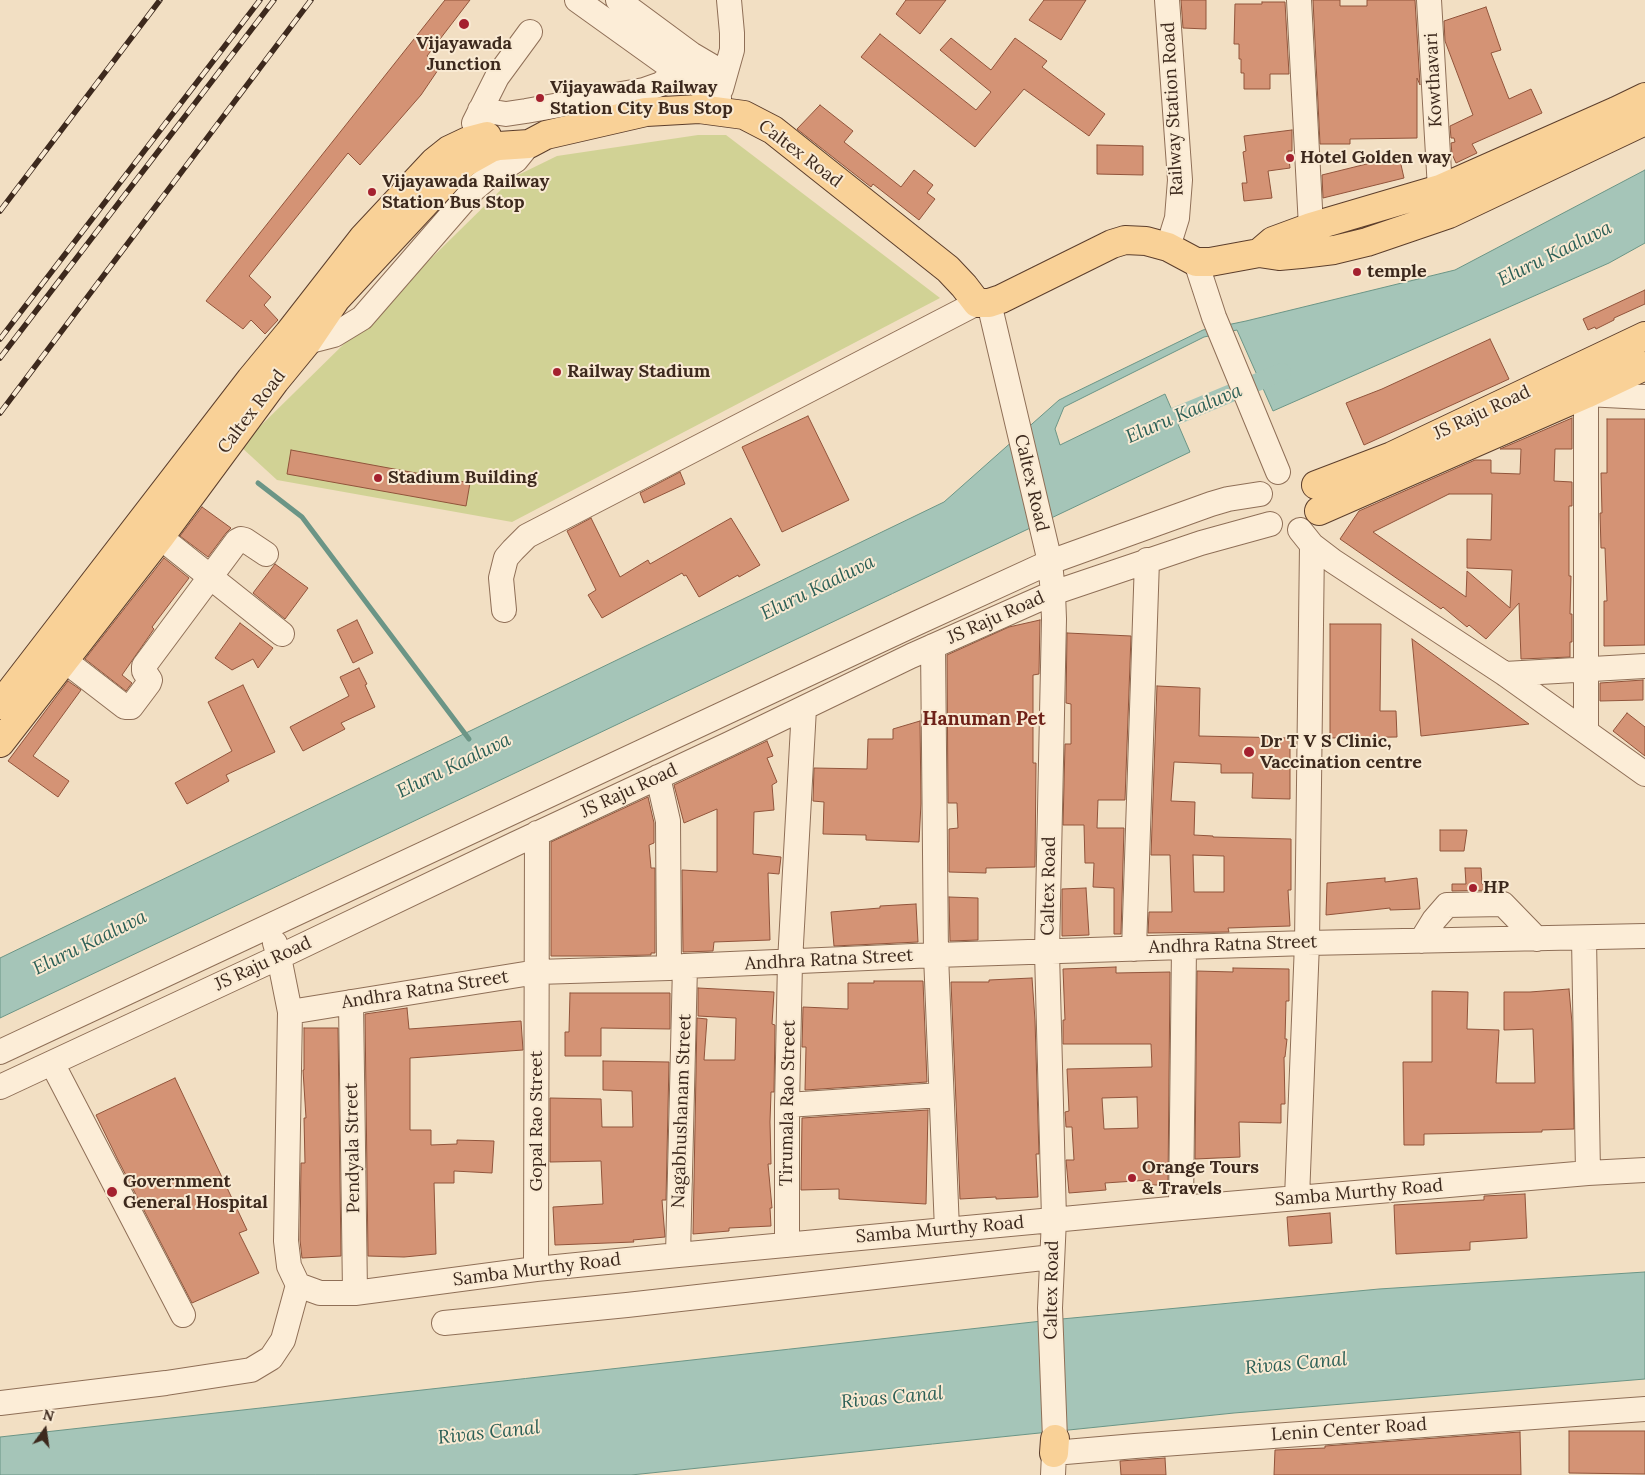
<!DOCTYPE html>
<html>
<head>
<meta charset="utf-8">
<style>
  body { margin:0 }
  #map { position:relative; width:1645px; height:1475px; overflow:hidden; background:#f2dfc3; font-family:Lora,serif }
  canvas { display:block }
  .north { position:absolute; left:20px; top:1405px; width:50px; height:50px; -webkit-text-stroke:4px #f9ead3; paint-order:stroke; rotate:14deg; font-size:14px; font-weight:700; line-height:20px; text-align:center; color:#3d291d }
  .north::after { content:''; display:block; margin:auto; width:18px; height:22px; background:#3d291d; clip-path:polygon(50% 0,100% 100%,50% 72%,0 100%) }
</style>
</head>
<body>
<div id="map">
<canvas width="1645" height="1475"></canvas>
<div class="north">N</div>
</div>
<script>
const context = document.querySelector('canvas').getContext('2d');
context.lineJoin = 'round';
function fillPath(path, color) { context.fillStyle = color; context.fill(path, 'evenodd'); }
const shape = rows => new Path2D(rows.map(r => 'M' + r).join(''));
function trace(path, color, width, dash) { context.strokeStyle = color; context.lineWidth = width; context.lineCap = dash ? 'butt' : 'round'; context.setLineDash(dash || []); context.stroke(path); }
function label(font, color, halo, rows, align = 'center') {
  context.font = font + ' Lora,serif'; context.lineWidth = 4; context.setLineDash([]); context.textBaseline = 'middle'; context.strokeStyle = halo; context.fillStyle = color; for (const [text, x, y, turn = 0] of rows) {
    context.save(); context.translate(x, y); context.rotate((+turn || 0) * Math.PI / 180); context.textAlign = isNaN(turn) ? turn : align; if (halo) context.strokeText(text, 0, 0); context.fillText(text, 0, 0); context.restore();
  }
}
fillPath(shape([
  [698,135,726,135,940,298,512,522,277,480,240,446,514,177,557,156]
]), '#d1d295');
const water = shape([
  [1645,170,1645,243,1609,263,1273,411,1237,330,1204,337,1064,407,1055,429,1060,445,1165,394,1190,452,0,1018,0,958,944,502,1059,400,1203,330,1246,321,1455,270,1645,170],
  [1645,1272,1645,1379,1234,1413,631,1475,0,1475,0,1437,1051,1320,1379,1289,1645,1272]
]);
fillPath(water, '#a5c5b8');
trace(water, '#6b9586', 1);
trace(shape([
  [258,483,302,517,469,739]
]), '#6b9586', 5);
trace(shape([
  [1154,425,1282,372]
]), '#a5c5b8', 18);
const building = shape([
  [445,0,470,0,427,56,440,67,421,95,360,165,348,153,249,276,271,297,264,305,278,320,265,334,251,320,243,329,206,301,445,0],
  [906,0,946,0,920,34,896,14,906,0],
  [1044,0,1086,0,1061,40,1029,20,1044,0],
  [1181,0,1206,0,1206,29,1183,28,1181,0],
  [1313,0,1340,0,1340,6,1367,6,1367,0,1415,0,1420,85,1417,78,1417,138,1350,139,1350,144,1320,144,1313,0],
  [1262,2,1285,2,1289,74,1270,74,1270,89,1244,89,1244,73,1241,73,1241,59,1239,59,1239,44,1234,44,1235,4,1262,4,1262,2],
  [1486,7,1501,50,1491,53,1509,99,1531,89,1542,113,1472,144,1477,153,1456,163,1452,154,1451,143,1455,142,1454,138,1451,138,1450,126,1473,115,1445,41,1444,21,1486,7],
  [880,34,976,110,991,92,940,50,951,38,991,70,1015,38,1047,61,1042,67,1105,114,1089,136,1024,89,975,147,861,57,880,34],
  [820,105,853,131,844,142,901,187,914,170,933,185,927,193,935,199,919,220,873,184,871,187,797,129,820,105],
  [1292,130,1292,151,1288,151,1290,168,1268,171,1272,198,1244,201,1242,183,1247,183,1243,152,1246,151,1244,136,1292,130],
  [1097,145,1143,146,1143,175,1097,174,1097,145],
  [1399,156,1404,178,1323,198,1322,175,1399,156],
  [1645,290,1645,304,1614,318,1614,320,1596,329,1595,327,1588,330,1583,319,1645,290],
  [1490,339,1509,379,1364,445,1346,403,1382,389,1490,339],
  [808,416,849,500,782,532,742,447,808,416],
  [1572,418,1572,449,1555,449,1554,481,1572,482,1572,506,1569,506,1569,576,1571,576,1570,614,1572,614,1572,642,1570,642,1570,657,1521,659,1519,603,1486,639,1469,625,1467,627,1443,607,1441,609,1340,539,1359,511,1475,460,1491,460,1491,473,1520,474,1521,449,1500,449,1572,418],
  [1449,494,1492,494,1491,540,1467,539,1467,568,1512,570,1510,608,1467,571,1466,597,1373,532,1449,494],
  [1607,419,1645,419,1645,645,1604,646,1604,601,1607,601,1605,548,1601,548,1600,513,1602,513,1601,473,1607,473,1607,419],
  [291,450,470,483,466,506,287,474,291,450],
  [680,472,685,484,644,503,640,493,680,472],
  [202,507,231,528,226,533,208,557,180,536,202,507],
  [591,518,620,577,648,560,650,564,731,518,760,565,739,577,738,575,699,597,686,575,684,576,682,573,602,618,588,595,596,590,567,531,591,518],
  [164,558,189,578,152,627,154,629,122,675,132,683,126,691,85,659,164,558],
  [275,564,308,588,285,619,253,593,275,564],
  [357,620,373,653,353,663,337,630,357,620],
  [1040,620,1039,674,1033,675,1033,763,1036,763,1035,867,986,868,986,873,949,872,949,829,958,828,957,803,948,803,947,655,1009,627,1040,620],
  [240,623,273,648,258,668,253,659,232,670,215,658,240,623],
  [1330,624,1381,624,1380,711,1396,711,1397,737,1330,738,1330,624],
  [1067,633,1131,636,1125,800,1098,800,1097,828,1124,828,1121,934,1114,934,1114,888,1093,887,1094,863,1085,863,1084,825,1063,825,1065,744,1071,744,1071,704,1066,703,1067,633],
  [1412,639,1470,681,1529,724,1421,736,1412,639],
  [359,668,367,684,365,685,375,707,341,723,345,729,303,751,290,727,349,696,340,677,359,668],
  [1643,680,1643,700,1600,701,1600,683,1643,680],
  [68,681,81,690,33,756,69,781,58,797,8,761,68,681],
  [243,685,275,752,226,775,229,781,187,804,175,783,232,751,208,702,243,685],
  [1157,686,1200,688,1199,736,1290,738,1290,799,1252,798,1253,773,1221,773,1221,764,1174,762,1171,801,1195,802,1194,835,1213,836,1213,837,1291,839,1291,890,1288,890,1290,926,1228,928,1229,932,1148,933,1149,912,1172,912,1170,855,1151,855,1157,686],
  [1193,855,1224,856,1224,892,1194,892,1193,855],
  [1627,713,1645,727,1645,756,1613,731,1627,713],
  [920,721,921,803,919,842,866,840,866,835,823,834,824,802,813,801,814,768,867,769,868,739,893,739,893,729,920,721],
  [767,741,773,756,767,758,777,782,772,785,774,810,754,812,753,854,781,857,779,874,768,873,770,940,714,942,713,951,683,952,682,870,717,872,717,809,684,823,674,785,767,741],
  [648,797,654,823,654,843,649,845,651,868,655,868,655,953,651,953,651,955,601,956,551,956,551,842,648,797],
  [1440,830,1467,830,1464,851,1440,851,1440,830],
  [1465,868,1481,868,1482,884,1497,884,1497,890,1452,891,1452,884,1466,884,1465,868],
  [1385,878,1385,882,1417,878,1420,909,1390,910,1390,908,1326,915,1327,883,1385,878],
  [1086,888,1089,935,1062,936,1062,889,1086,888],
  [949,897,978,898,978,940,950,941,949,897],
  [916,904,918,942,834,946,831,912,880,908,880,906,916,904],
  [1116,967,1116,973,1170,972,1168,1185,1150,1185,1150,1180,1105,1183,1106,1190,1069,1193,1066,1160,1074,1160,1072,1127,1066,1127,1065,1112,1069,1111,1067,1069,1152,1067,1151,1044,1063,1044,1063,1020,1065,1020,1063,969,1116,967],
  [1137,1097,1138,1128,1104,1129,1102,1098,1137,1097],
  [1233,968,1289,969,1289,1001,1286,1001,1285,1039,1287,1039,1285,1057,1284,1057,1285,1104,1281,1104,1281,1123,1239,1122,1240,1157,1195,1159,1197,971,1233,972,1233,968],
  [1032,978,1035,1020,1039,1154,1036,1154,1038,1197,996,1199,996,1197,960,1199,951,982,989,982,989,980,1032,978],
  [874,981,923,981,927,1082,805,1090,806,1047,802,1047,803,1007,848,1009,848,983,874,983,874,981],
  [698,988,774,992,772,1024,775,1025,774,1092,771,1092,770,1122,771,1164,768,1164,772,1208,770,1208,771,1226,729,1228,729,1231,693,1234,697,1018,707,1019,704,1060,735,1060,736,1018,698,1016,698,988],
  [1569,989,1572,1023,1574,1129,1542,1130,1542,1132,1424,1134,1424,1145,1404,1145,1403,1062,1432,1062,1432,991,1468,992,1467,1029,1499,1030,1496,1083,1535,1083,1533,1029,1504,1030,1504,992,1530,992,1569,989],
  [570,993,670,993,670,1029,601,1028,601,1056,565,1056,565,1032,569,1032,570,993],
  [407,1008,409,1029,521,1021,523,1050,410,1058,410,1130,431,1130,431,1145,457,1144,457,1140,494,1141,492,1173,454,1171,454,1183,434,1183,436,1254,404,1257,368,1256,365,1014,407,1008],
  [304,1028,338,1028,341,1256,302,1258,300,1240,301,1163,305,1163,304,1118,306,1118,303,1070,304,1070,304,1028],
  [603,1061,669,1062,666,1200,662,1200,665,1237,633,1240,634,1242,555,1245,553,1207,603,1204,601,1161,550,1162,550,1098,601,1099,602,1127,633,1127,632,1091,603,1090,603,1061],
  [175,1078,247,1230,239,1233,259,1273,192,1303,118,1160,96,1115,175,1078],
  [928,1110,926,1204,839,1199,839,1189,801,1190,802,1118,928,1110],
  [1525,1194,1527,1238,1470,1242,1470,1250,1396,1254,1394,1205,1484,1200,1484,1196,1525,1194],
  [1330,1213,1332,1243,1289,1246,1287,1217,1330,1213],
  [1569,1431,1645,1431,1645,1474,1569,1473,1569,1431],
  [1520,1432,1521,1475,1274,1475,1275,1450,1325,1448,1325,1446,1520,1432],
  [1165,1458,1166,1475,1121,1475,1120,1461,1165,1458]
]);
fillPath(building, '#d49375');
trace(building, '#91543b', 1);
const minor = shape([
  [577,0,676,71,719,98],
  [618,0,691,54,725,74],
  [1167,0,1180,180,1177,218,1168,247],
  [1299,0,1311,227],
  [1429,0,1440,189],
  [721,89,732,50,732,33,729,0],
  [480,110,506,114,526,111,644,90,661,84,676,71,691,54],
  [474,123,497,77,530,32],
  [1196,262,1214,317,1278,472],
  [989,303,1050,562,1053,593,1054,619,1047,952,1054,1219,1050,1308,1055,1439],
  [307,342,334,335,362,318,474,189,486,179,516,160,529,144],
  [1300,530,1312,545,1333,561,1505,674,1645,774],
  [160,537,282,634],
  [504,610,501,578,506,558,513,550,527,536,977,303],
  [933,646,936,955,947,1230],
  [64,660,125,707,131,707,149,683,150,680,144,671,144,666,237,541,241,539,245,540,266,554],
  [1505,674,1645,666],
  [1586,731,1586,394,1645,397],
  [658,777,668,821,669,968],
  [1584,938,1588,1173],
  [1421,941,1434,920,1447,905,1503,904,1537,939],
  [275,943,279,957,290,1012,286,1241,289,1266,298,1285],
  [1134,949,1147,560],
  [351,1002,355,1293],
  [290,1012,537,972,669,968,685,966,936,955,1307,943,1645,936],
  [0,1052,917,623,1050,562,1211,504,1228,499,1260,494],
  [52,1063,183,1315],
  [0,1087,279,957,515,844,729,744,911,656,1053,593,1201,543,1270,524],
  [787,1105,941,1095],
  [1297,1198,1307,943,1312,545],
  [1181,1208,1184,947],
  [787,1245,787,1105,790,962,804,708],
  [678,1255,685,966],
  [536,1269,537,833],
  [298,1285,320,1293,355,1293,536,1269,678,1255,1181,1208,1588,1173,1645,1170],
  [444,1323,627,1305,1052,1257],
  [0,1403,166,1383,251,1370,271,1358,283,1340,298,1285],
  [1053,1475,1054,1453,1135,1446,1645,1409]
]);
const major = shape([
  [1259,253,1273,241,1311,227,1440,189,1616,111,1645,97],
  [1316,485,1392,456,1645,336],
  [1319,511,1586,394,1645,366],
  [0,705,251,379,289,333,363,238,434,162,449,150,468,141,487,136],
  [0,743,160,537,275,381,307,342,336,299,454,172,466,162,491,148,499,146,529,144,546,135,646,112,699,109,744,115,773,130,948,269,964,286,977,303,989,303,1001,299,1112,244,1125,240,1146,241,1168,247,1196,262,1210,262,1259,253,1279,256,1301,254,1334,250,1367,242,1449,214,1645,121],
  [1054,1453,1055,1439]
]);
trace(minor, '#8f6f57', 26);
trace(major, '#5c3e2c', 30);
trace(minor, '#fcedd7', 24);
trace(major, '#f9d197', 28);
const rail = shape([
  [0,211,160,0],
  [0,339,260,0],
  [0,358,274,0],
  [0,413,311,0]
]);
trace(rail, '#3d291d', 5.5);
trace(rail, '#f9ead3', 4, [11]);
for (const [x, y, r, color] of [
  [464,24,6,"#a4212f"],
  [540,98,5,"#a4212f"],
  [1290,158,5,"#a4212f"],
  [372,192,5,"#a4212f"],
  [1357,272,5,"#a4212f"],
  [557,372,5,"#a4212f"],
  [378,478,5,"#a4212f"],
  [1249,752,6,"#a4212f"],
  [1473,888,5,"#a4212f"],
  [1132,1178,5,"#a4212f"],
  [112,1192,6,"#a4212f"]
]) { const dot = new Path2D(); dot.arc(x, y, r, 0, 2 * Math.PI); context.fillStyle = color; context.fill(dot); trace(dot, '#f9ead3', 2); }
label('bold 18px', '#3d291d', '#f9ead3', [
  ["Vijayawada",464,44,"center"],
  ["Junction",464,65,"center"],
  ["Vijayawada Railway",550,88],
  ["Station City Bus Stop",550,109],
  ["Hotel Golden way",1300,158],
  ["Vijayawada Railway",382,182],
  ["Station Bus Stop",382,203],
  ["temple",1367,272],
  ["Railway Stadium",567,372],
  ["Stadium Building",388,478],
  ["Dr T V S Clinic,",1260,742],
  ["Vaccination centre",1260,763],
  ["HP",1483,888],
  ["Orange Tours",1142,1168],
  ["& Travels",1142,1189],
  ["Government",123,1182],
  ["General Hospital",123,1203]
], 'left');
label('18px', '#3d291d', '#f9ead3', [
  ["Kowthavari",1434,80,-93],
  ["Railway Station Road",1173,109,-93],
  ["Caltex Road",800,154,37],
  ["Caltex Road",252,412,-53],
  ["JS Raju Road",1482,413,-25],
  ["Caltex Road",1031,483,77],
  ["JS Raju Road",996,618,-24],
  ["JS Raju Road",629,791,-25],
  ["Caltex Road",1049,886,-89],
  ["Andhra Ratna Street",1233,945,-2],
  ["Andhra Ratna Street",829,960,-3],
  ["JS Raju Road",263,964,-25],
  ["Andhra Ratna Street",425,990,-9],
  ["Tirumala Rao Street",788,1103,-89],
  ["Nagabhushanam Street",682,1111,-88],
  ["Gopal Rao Street",537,1121,-90],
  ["Pendyala Street",353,1148,-91],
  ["Samba Murthy Road",1359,1193,-5],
  ["Samba Murthy Road",940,1230,-5],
  ["Samba Murthy Road",537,1270,-7],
  ["Caltex Road",1052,1290,-89],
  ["Lenin Center Road",1349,1430,-4]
]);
label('italic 19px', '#2b5f56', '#f9ead3', [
  ["Eluru Kaaluva",1555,254,-26],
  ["Eluru Kaaluva",1184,414,-23],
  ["Eluru Kaaluva",818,588,-26],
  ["Eluru Kaaluva",454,766,-26],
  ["Eluru Kaaluva",90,943,-26],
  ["Rivas Canal",1296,1364,-5],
  ["Rivas Canal",892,1398,-5],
  ["Rivas Canal",489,1433,-6]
]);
label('bold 19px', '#6e2118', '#f9ead3', [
  ["Hanuman Pet",984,720]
]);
</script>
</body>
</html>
